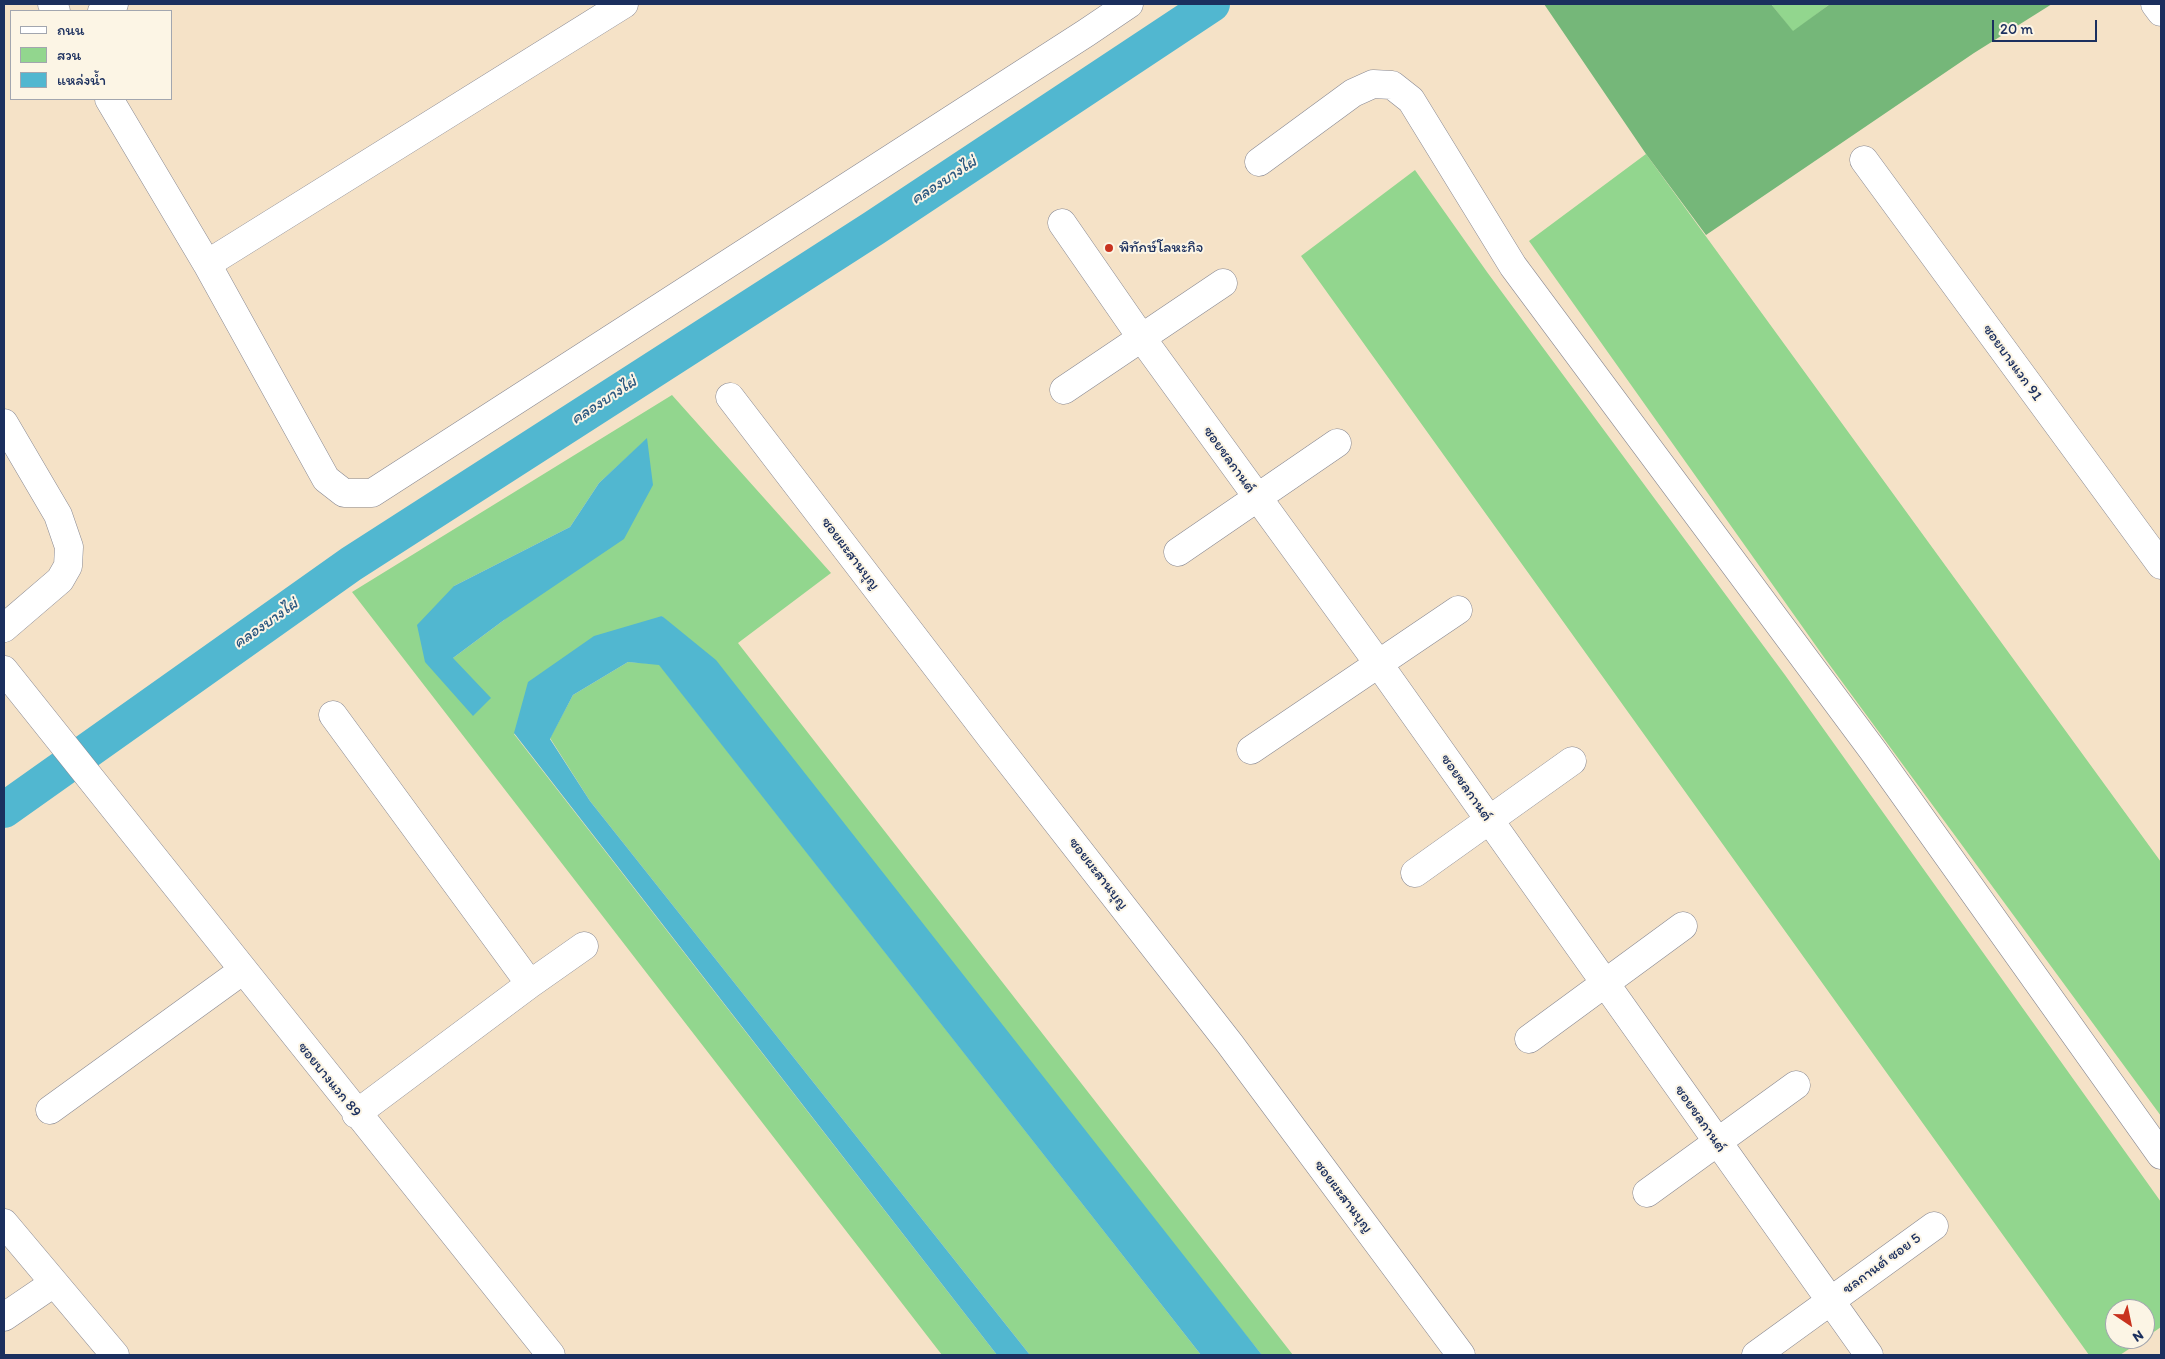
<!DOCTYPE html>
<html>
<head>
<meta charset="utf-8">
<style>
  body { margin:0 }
  #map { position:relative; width:2165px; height:1359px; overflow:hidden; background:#f5e2c7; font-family:Itim,"Playpen Sans Thai",sans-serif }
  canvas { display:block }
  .frame { position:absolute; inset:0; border:5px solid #1b2f5e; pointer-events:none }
  .legend { position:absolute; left:10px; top:10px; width:162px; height:90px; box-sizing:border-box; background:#fcf5e5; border:1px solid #a2a6af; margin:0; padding:6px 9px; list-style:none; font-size:15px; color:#1b2f5e }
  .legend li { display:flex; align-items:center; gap:10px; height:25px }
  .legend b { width:25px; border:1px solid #a2a6af }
  .north { position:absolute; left:2105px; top:1299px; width:50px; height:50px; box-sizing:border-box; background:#fcf5e5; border:1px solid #a2a6af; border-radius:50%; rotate:146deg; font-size:14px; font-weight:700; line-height:20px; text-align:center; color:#1b2f5e }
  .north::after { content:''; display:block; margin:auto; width:18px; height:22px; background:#c8321e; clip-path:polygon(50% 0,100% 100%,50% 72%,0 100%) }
  .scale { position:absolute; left:1992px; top:20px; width:105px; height:22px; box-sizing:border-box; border:2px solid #1b2f5e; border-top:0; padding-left:6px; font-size:15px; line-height:18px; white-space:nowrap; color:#1b2f5e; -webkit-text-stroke:4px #fcf5e5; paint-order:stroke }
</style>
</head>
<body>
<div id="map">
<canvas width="2165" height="1359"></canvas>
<div class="frame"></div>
<ul class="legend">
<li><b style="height:6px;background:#fff"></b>ถนน</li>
<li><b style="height:14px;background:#92d68e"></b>สวน</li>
<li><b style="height:14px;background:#51b7d0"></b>แหล่งน้ำ</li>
</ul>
<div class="north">N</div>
<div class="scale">20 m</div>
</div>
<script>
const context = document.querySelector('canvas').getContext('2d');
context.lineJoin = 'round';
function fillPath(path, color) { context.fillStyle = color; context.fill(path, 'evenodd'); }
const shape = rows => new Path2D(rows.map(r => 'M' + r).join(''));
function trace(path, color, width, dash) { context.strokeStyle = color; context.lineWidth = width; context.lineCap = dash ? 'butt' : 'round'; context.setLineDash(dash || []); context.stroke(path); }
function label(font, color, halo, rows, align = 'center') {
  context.font = font + ' Itim,"Playpen Sans Thai",sans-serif'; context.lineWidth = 4; context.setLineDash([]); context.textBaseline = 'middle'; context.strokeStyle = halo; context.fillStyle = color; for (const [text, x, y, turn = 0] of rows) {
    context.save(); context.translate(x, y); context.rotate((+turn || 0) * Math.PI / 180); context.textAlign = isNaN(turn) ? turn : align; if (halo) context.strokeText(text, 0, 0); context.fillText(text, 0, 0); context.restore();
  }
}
fillPath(shape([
  [1771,4,1830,4,1793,32],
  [1646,154,2161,862,2161,1116,1826,660,1529,241],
  [1415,170,1487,272,1785,675,2161,1202,2161,1327,2145,1338,2145,1309,2115,1309,2115,1339,2144,1339,2120,1355,2089,1355,1301,256],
  [672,395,831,573,738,643,1293,1355,1262,1355,662,616,514,734,997,1355,942,1355,352,592],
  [647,439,504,620,453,658,454,586,570,527,599,483],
  [628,662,659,664,1201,1355,1030,1355,590,801,550,738,573,695]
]), '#92d68e');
fillPath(shape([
  [1544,4,1771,4,1793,31,1830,4,2052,4,1974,53,1706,235,1646,154]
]), '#75b779');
fillPath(shape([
  [647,438,653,485,624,539,504,620,453,658,491,698,473,716,425,662,417,625,454,586,570,527,599,483],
  [662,616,716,660,1262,1355,1201,1355,659,665,628,662,573,695,550,739,590,801,1030,1355,997,1355,514,733,528,682,594,636]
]), '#51b7d0');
trace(shape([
  [4,810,351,564,874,228,1212,4]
]), '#51b7d0', 36);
const street = shape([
  [52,4,56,11],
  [2155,4,2161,12],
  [102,11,114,4],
  [109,99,207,264,326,479,344,493,372,493,1086,33,1129,4],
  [1864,160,2161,565],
  [1259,162,1353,93,1373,84,1392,85,1411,100,1513,266,1874,752,2161,1155],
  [1062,223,1141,337,1378,663,1869,1355],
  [207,264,624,4],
  [1064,390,1223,283],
  [730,397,992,739,1230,1044,1461,1355],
  [4,423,58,515,69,547,68,566,60,580,4,628],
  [1178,552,1337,443],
  [4,670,551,1355],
  [333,715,530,984,356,1114],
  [1251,750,1458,610],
  [1415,873,1572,761],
  [530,984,584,946],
  [1529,1039,1683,926],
  [50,1110,242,971],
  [1647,1193,1796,1085],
  [4,1223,115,1355],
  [4,1317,54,1283],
  [1756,1355,1934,1226]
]);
trace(street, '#888892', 29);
trace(street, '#fff', 28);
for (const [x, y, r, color] of [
  [1109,248,5,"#c8321e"]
]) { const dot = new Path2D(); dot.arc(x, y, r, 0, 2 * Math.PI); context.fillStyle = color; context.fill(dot); trace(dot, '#fcf5e5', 2); }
label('15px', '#1b2f5e', '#fcf5e5', [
  ["พิทักษ์โลหะกิจ",1119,248]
], 'left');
label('15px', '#1b2f5e', '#fcf5e5', [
  ["ซอยบางแวก 91",2012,363,54],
  ["ซอยชลกานต์",1229,460,54],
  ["ซอยผะสานบุญ",850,554,53],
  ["ซอยชลกานต์",1466,788,55],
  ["ซอยผะสานบุญ",1098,874,52],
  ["ซอยบางแวก 89",329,1080,51],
  ["ซอยชลกานต์",1700,1119,55],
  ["ซอยผะสานบุญ",1343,1197,53],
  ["ชลกานต์ ซอย 5",1882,1264,-36]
]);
label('italic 16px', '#2b5880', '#fcf5e5', [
  ["คลองบางไผ่",944,181,-33],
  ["คลองบางไผ่",604,401,-33],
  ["คลองบางไผ่",266,624,-35]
]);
</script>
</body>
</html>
